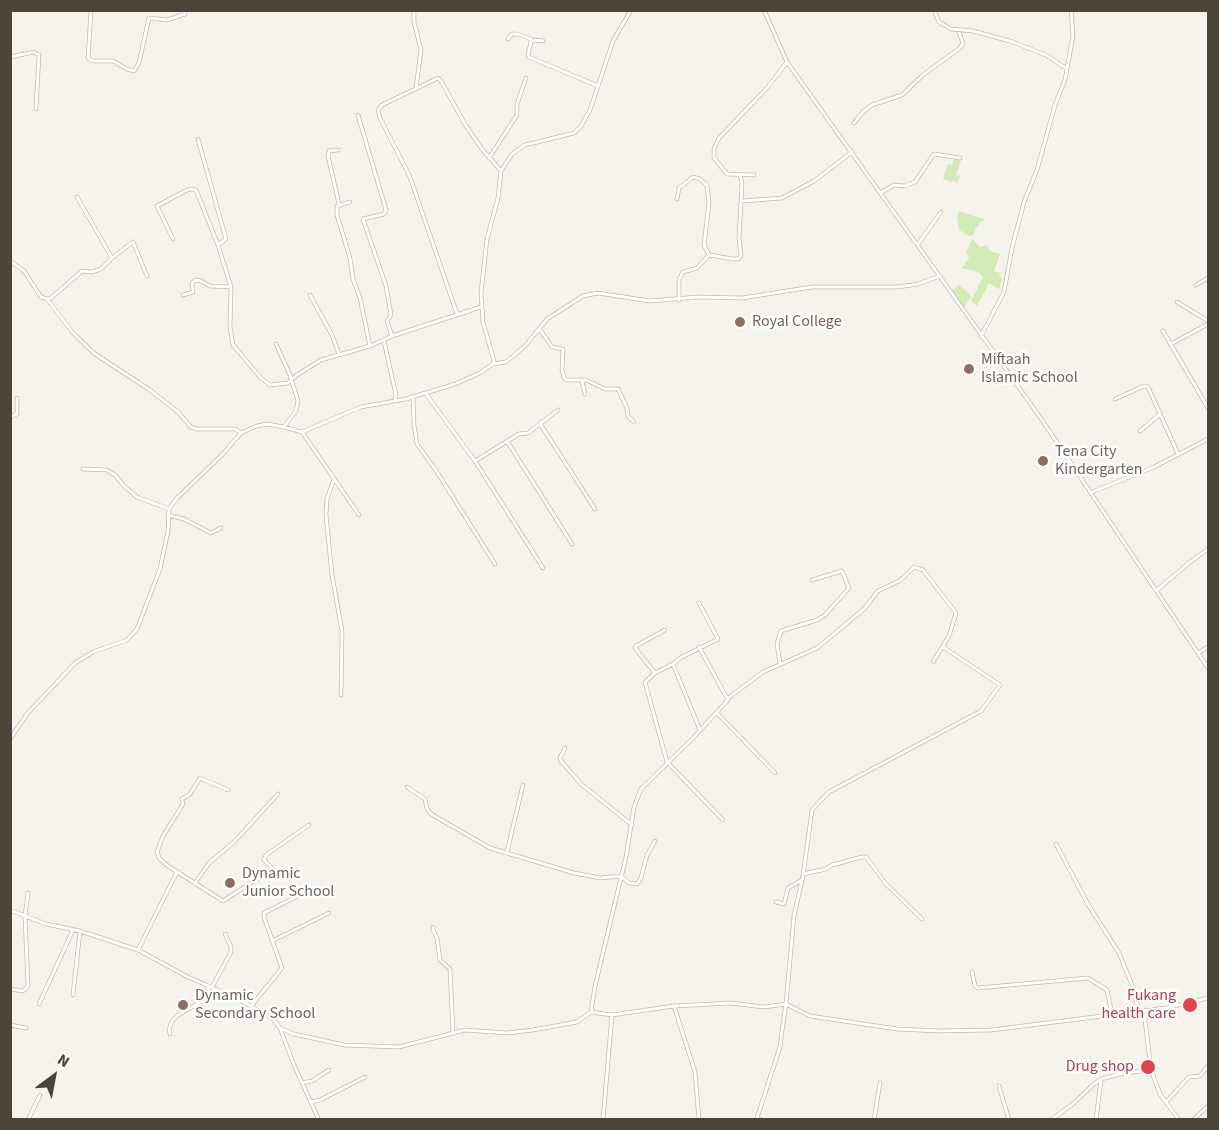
<!DOCTYPE html>
<html>
<head>
<meta charset="utf-8">
<style>
  body { margin:0 }
  #map { position:relative; width:1219px; height:1130px; overflow:hidden; background:#f6f3ec; font-family:"Source Sans 3",sans-serif }
  canvas { display:block }
  .frame { position:absolute; inset:0; border:12px solid #4b4439; pointer-events:none }
  .north { position:absolute; left:24px; top:1046px; width:60px; height:60px; -webkit-text-stroke:4px #fff; paint-order:stroke; rotate:32deg; font-size:16px; font-weight:700; line-height:24px; text-align:center; color:#4b4439 }
  .north::after { content:''; display:block; margin:auto; width:21px; height:27px; background:#4b4439; clip-path:polygon(50% 0,100% 100%,50% 72%,0 100%) }
</style>
</head>
<body>
<div id="map">
<canvas width="1219" height="1130"></canvas>
<div class="frame"></div>
<div class="north">N</div>
</div>
<script>
const context = document.querySelector('canvas').getContext('2d');
context.lineJoin = 'round';
function fillPath(path, color) { context.fillStyle = color; context.fill(path, 'evenodd'); }
const shape = rows => new Path2D(rows.map(r => 'M' + r).join(''));
function trace(path, color, width, dash) { context.strokeStyle = color; context.lineWidth = width; context.lineCap = dash ? 'butt' : 'round'; context.setLineDash(dash || []); context.stroke(path); }
function label(font, color, halo, rows, align = 'center') {
  context.font = font + ' "Source Sans 3",sans-serif'; context.lineWidth = 5; context.setLineDash([]); context.textBaseline = 'middle'; context.strokeStyle = halo; context.fillStyle = color; for (const [text, x, y, turn = 0] of rows) {
    context.save(); context.translate(x, y); context.rotate((+turn || 0) * Math.PI / 180); context.textAlign = isNaN(turn) ? turn : align; if (halo) context.strokeText(text, 0, 0); context.fillText(text, 0, 0); context.restore();
  }
}
fillPath(shape([
  [954,158,961,160,956,175,960,176,957,184,954,180,952,182,943,179,948,164,952,165],
  [959,211,986,220,981,221,975,230,974,235,969,236,959,230,957,217],
  [972,239,980,247,986,245,992,252,1000,254,994,271,1004,274,999,274,1002,279,999,289,989,283,977,306,971,301,983,277,978,272,962,268,969,258,966,252],
  [959,285,971,296,963,309,952,291]
]), '#d2eab5');
const minor = shape([
  [91,10,88,58,92,61,113,61,127,69,134,71,139,63,149,18,167,20,185,14,185,10],
  [414,10,414,22,421,50,416,88],
  [764,10,787,62,1042,420,1208,668],
  [934,10,939,22,951,29,973,31,1010,41,1046,55,1067,69],
  [508,39,512,34,517,34,531,39,531,42],
  [543,41,535,40,531,42,528,54,529,57,598,86],
  [10,57,34,52,39,55,36,109],
  [358,115,386,210,384,214,363,219,386,286,391,315,387,321,392,336],
  [854,123,863,112,872,105,902,95,923,75,960,48,963,43,958,30],
  [198,139,226,239,218,245,231,287,230,327,233,345,261,378,270,385,288,383,297,375,321,360,370,346,392,336,481,307],
  [338,150,329,151,328,156,339,204],
  [489,158,517,115,517,104,526,78],
  [754,175,727,174,714,158,714,149,719,138,767,88,787,62],
  [880,193,894,185,905,186,915,182,934,154,960,158],
  [77,197,112,258],
  [677,199,679,188,693,177,700,179,707,185,709,203,704,245,709,255],
  [742,201,782,198,814,181,852,152],
  [350,202,337,206,337,215,350,258,353,279,360,298,370,346],
  [173,239,157,206,189,189,196,190,218,245],
  [918,244,941,212],
  [10,261,24,271,41,297,47,299,73,333,95,354,150,390,178,412,191,427,197,429,235,429,241,433],
  [1196,285,1208,278],
  [183,295,193,292,192,283,196,280,201,281,210,286,231,287],
  [310,295,332,335,339,354],
  [47,299,51,298,82,271,92,272,101,269,112,258,133,242,147,276],
  [679,300,679,279,683,272,697,268,709,255,733,259,738,259,741,256,739,238,742,183,740,175],
  [1177,302,1208,321],
  [457,314,410,177,380,118,378,110,382,105,438,78,441,81,466,126,482,149,501,171],
  [539,328,552,347,563,349,562,370,564,378,567,380,586,380,605,389,618,389,627,408,628,416,634,422],
  [1163,331,1208,408],
  [981,336,1004,292,1012,248,1024,202,1037,170,1055,105,1065,80,1073,36,1071,10],
  [384,341,396,395,395,401],
  [276,344,290,375,298,401,296,411,284,427],
  [1171,344,1208,324],
  [493,364,494,361,483,322,481,293,487,239,498,198,501,171,512,154,525,145,574,133,581,126,590,110,613,41,631,10],
  [582,381,585,394],
  [426,394,475,461,543,568],
  [413,397,414,425,417,444,437,472,495,564],
  [1115,399,1144,386,1148,387,1178,454],
  [10,417,17,414,17,398],
  [541,425,595,509],
  [1140,431,1159,415],
  [302,432,359,515],
  [507,441,572,544],
  [475,461,519,434,528,433,558,410],
  [83,469,107,470,115,475,124,486,137,497,169,509],
  [334,479,327,499,326,515,332,575,342,631,341,695],
  [1092,492,1154,467,1208,439],
  [168,515,184,519,211,533,221,528],
  [1157,590,1190,562,1208,549],
  [699,603,718,639,680,658,673,664,700,730],
  [1198,653,1208,647],
  [780,663,777,644,781,631,817,620,825,615,849,588,842,571,812,580],
  [673,664,655,673,645,682,667,762,723,820],
  [655,673,635,648,636,646,665,630],
  [728,698,763,672,817,648,864,609,878,591,901,580,914,567,923,570,956,613,949,636,933,662],
  [717,713,775,773],
  [10,739,27,714,75,663,93,652,127,640,137,629,160,569,168,531,169,509,177,498,222,455,241,433,257,426,267,424,284,427,302,432,361,407,406,399,455,384,480,373,493,364,505,362,512,357,526,345,547,319,583,296,598,293,650,301,698,297,742,298,812,287,898,287,918,284,940,276],
  [565,748,560,758,561,761,581,784,632,825],
  [407,787,425,799,427,809,431,814,490,848,574,873,600,878,621,876,629,883,637,884,641,878,647,855,655,841],
  [228,790,200,778,190,794,182,799,183,804,163,836,157,852,159,858,168,866,223,901,271,870,271,867,264,860,266,855,309,825],
  [1056,844,1089,906,1119,953,1132,985,1139,1012],
  [507,852,523,785],
  [803,874,826,869,832,865,862,857,866,857,886,884,922,919],
  [195,883,210,862,233,843,278,794],
  [776,902,784,904,788,888,802,880],
  [10,910,46,924,80,931,138,950,186,976,242,1001,272,1018,280,1028,294,1065,319,1120],
  [433,927,433,930,437,938,440,960,450,969,453,1033],
  [272,941,329,913],
  [138,950,177,872],
  [972,972,975,986,978,988,1088,978,1107,990,1112,1015],
  [212,987,231,952,231,947,225,934],
  [10,989,23,991,28,986,25,916,28,893],
  [73,995,80,931],
  [39,1004,73,930],
  [251,1006,282,968,264,917,264,913,302,894],
  [674,1006,695,1072,699,1120],
  [1144,1011,1151,1070,1160,1094,1179,1120],
  [591,1012,595,986,626,857,634,807,641,789,693,738,728,700,699,647],
  [10,1025,26,1028],
  [280,1028,294,1034,344,1045,399,1047,465,1030,507,1033,533,1030,577,1022,591,1012,612,1015,674,1006,731,1003,764,1007,786,1004,810,1016,897,1029,939,1031,991,1030,1166,1008,1208,998],
  [170,1034,169,1030,172,1021,178,1015,204,1000,209,986],
  [302,1083,312,1081,329,1070],
  [999,1086,1009,1120],
  [311,1102,320,1100,365,1077],
  [1166,1102,1189,1077,1200,1076,1208,1066],
  [28,1120,40,1095],
  [603,1120,612,1015],
  [762,1120,757,1118,780,1047,782,1031,786,1004,794,916,803,876,812,810,829,792,981,711,1000,685,943,647],
  [874,1120,880,1083],
  [1051,1120,1074,1103,1095,1083,1101,1079,1124,1073,1151,1070],
  [1096,1120,1101,1079],
  [1193,1120,1208,1106]
]);
trace(minor, '#c2bbae', 4.5);
trace(minor, '#fff', 3);
for (const [x, y, r, color] of [
  [740,322,6,"#8d6e63"],
  [969,369,6,"#8d6e63"],
  [1043,461,6,"#8d6e63"],
  [230,883,6,"#8d6e63"],
  [183,1005,6,"#8d6e63"],
  [1190,1005,8,"#e0444e"],
  [1148,1067,8,"#e0444e"]
]) { const dot = new Path2D(); dot.arc(x, y, r, 0, 2 * Math.PI); context.fillStyle = color; context.fill(dot); trace(dot, '#fff', 2); }
label('16px', '#785e54', '#fff', [
  ["Royal College",752,322],
  ["Miftaah",981,360],
  ["Islamic School",981,378],
  ["Tena City",1055,452],
  ["Kindergarten",1055,470],
  ["Dynamic",242,874],
  ["Junior School",242,892],
  ["Dynamic",195,996],
  ["Secondary School",195,1014]
], 'left');
label('16px', '#be3a42', '#fff', [
  ["Fukang",1176,996],
  ["health care",1176,1014],
  ["Drug shop",1134,1067]
], 'right');
</script>
</body>
</html>
